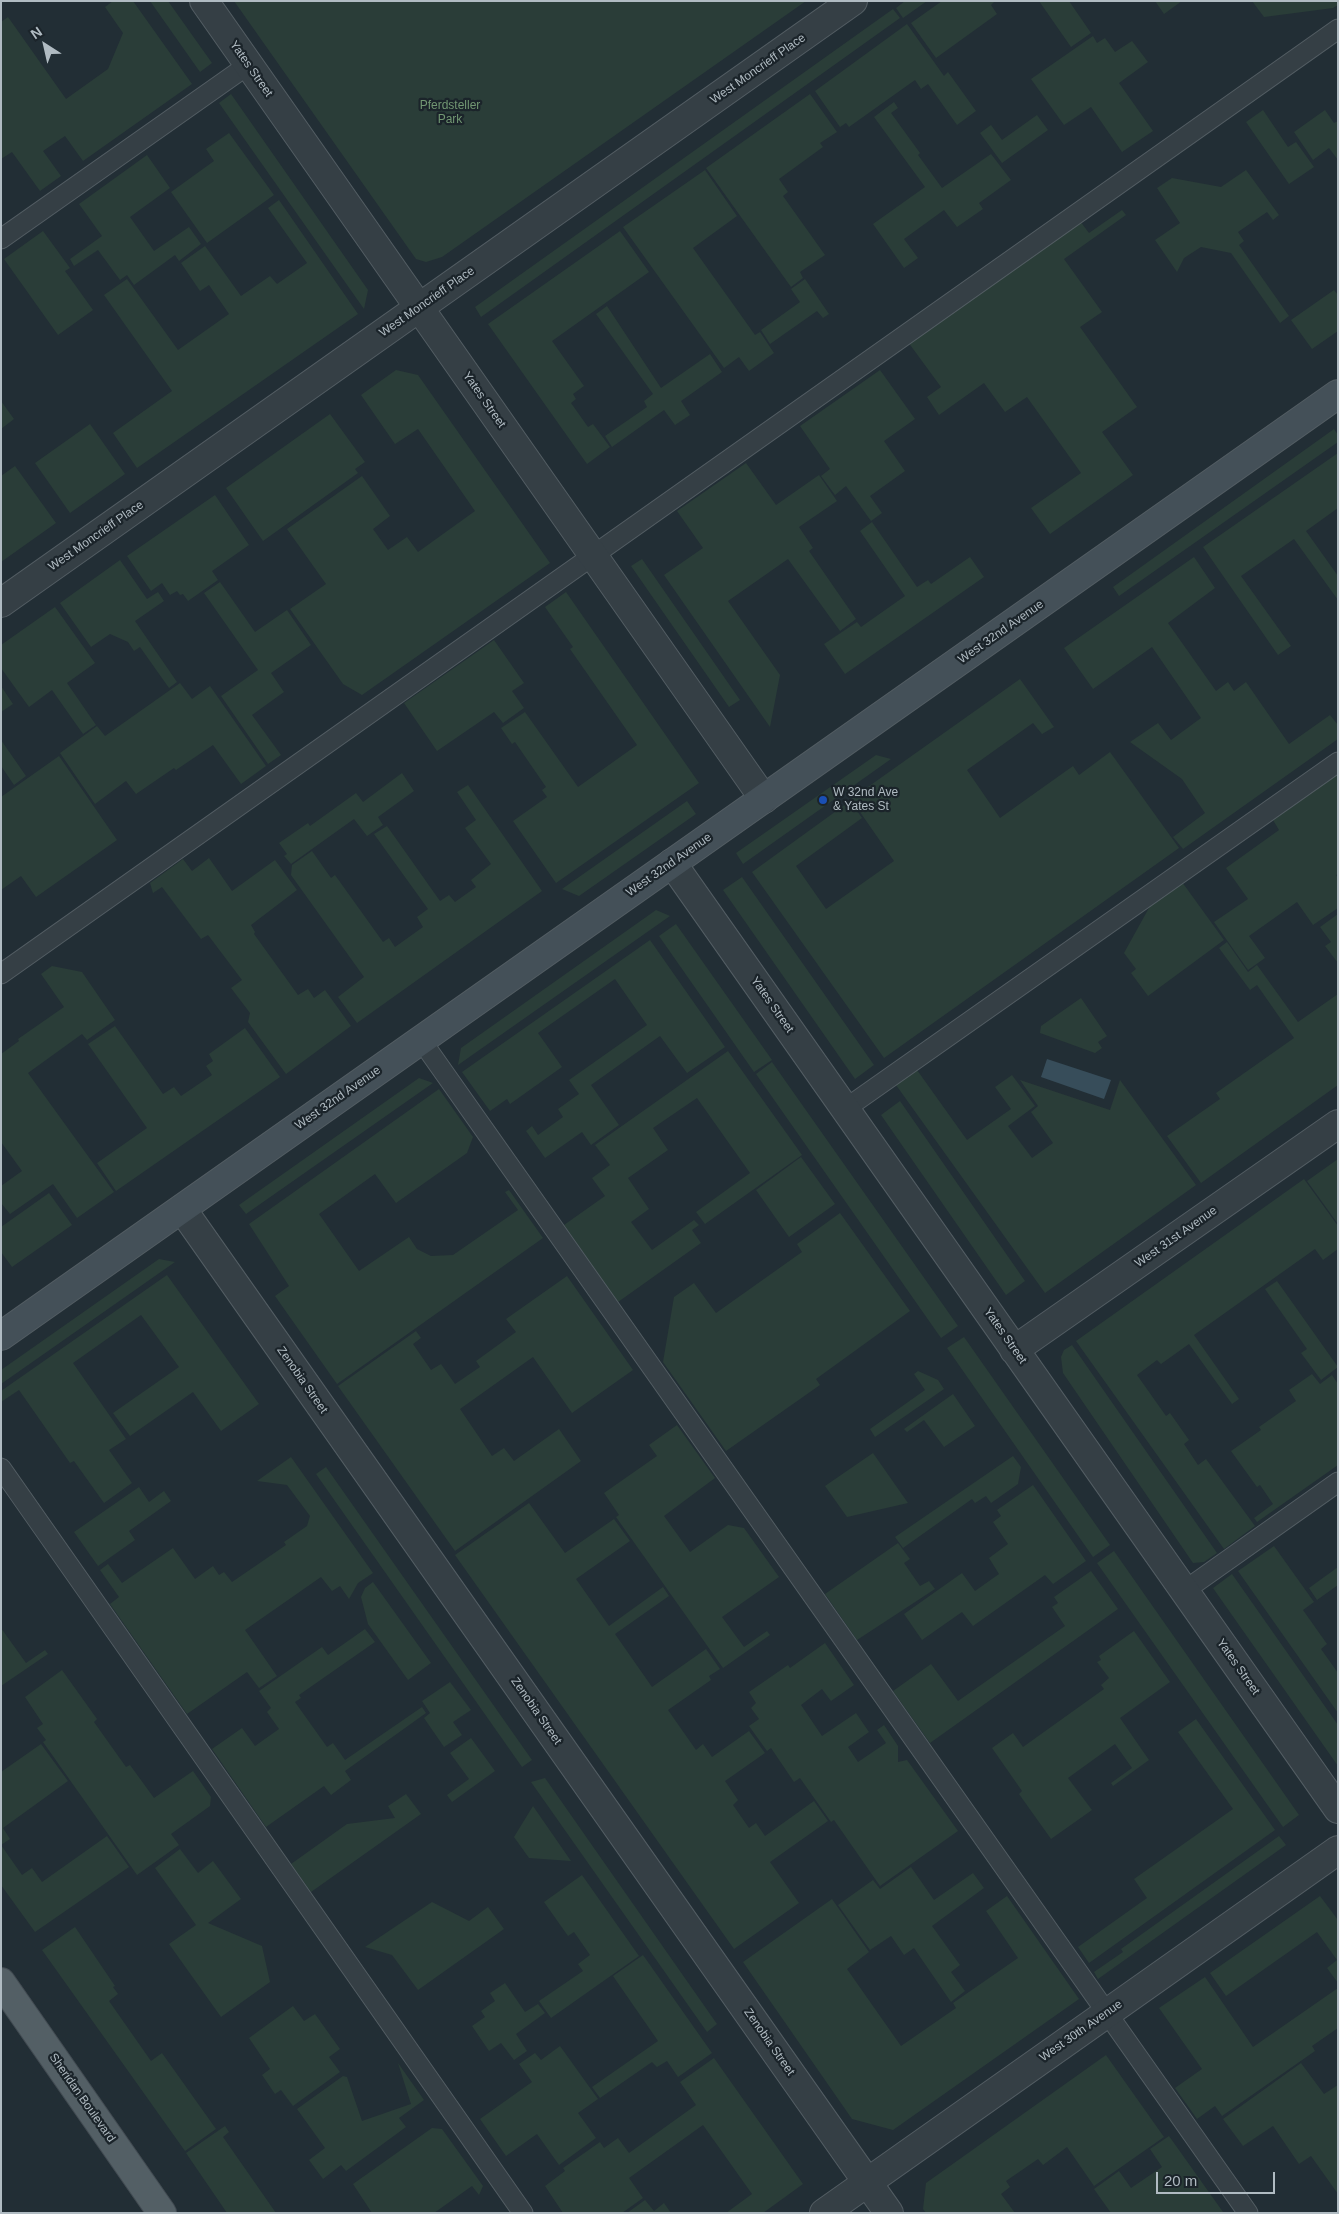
<!DOCTYPE html>
<html>
<head>
<meta charset="utf-8">
<style>
  body { margin:0 }
  #map { position:relative; width:1339px; height:2214px; overflow:hidden; background:#222e35; font-family:Helvetica,sans-serif }
  canvas { display:block }
  .frame { position:absolute; inset:0; border:2px solid #b0bbc2; pointer-events:none }
  .north { position:absolute; left:20px; top:20px; width:50px; height:50px; -webkit-text-stroke:4px #1b242a; paint-order:stroke; rotate:325deg; font-size:14px; font-weight:700; line-height:20px; text-align:center; color:#b0bbc2 }
  .north::after { content:''; display:block; margin:auto; width:18px; height:22px; background:#b0bbc2; clip-path:polygon(50% 0,100% 100%,50% 72%,0 100%) }
  .scale { position:absolute; left:1156px; top:2172px; width:119px; height:22px; box-sizing:border-box; border:2px solid #b0bbc2; border-top:0; padding-left:6px; font-size:15px; line-height:18px; white-space:nowrap; color:#b0bbc2; -webkit-text-stroke:4px #1b242a; paint-order:stroke }
</style>
</head>
<body>
<div id="map">
<canvas width="1339" height="2214"></canvas>
<div class="frame"></div>
<div class="north">N</div>
<div class="scale">20 m</div>
</div>
<script>
const context = document.querySelector('canvas').getContext('2d');
context.lineJoin = 'round';
function fillPath(path, color) { context.fillStyle = color; context.fill(path, 'evenodd'); }
const shape = rows => new Path2D(rows.map(r => 'M' + r).join(''));
function trace(path, color, width, dash) { context.strokeStyle = color; context.lineWidth = width; context.lineCap = dash ? 'butt' : 'round'; context.setLineDash(dash || []); context.stroke(path); }
function label(font, color, halo, rows, align = 'center') {
  context.font = font + ' Helvetica,sans-serif'; context.lineWidth = 4.5; context.setLineDash([]); context.textBaseline = 'middle'; context.strokeStyle = halo; context.fillStyle = color; for (const [text, x, y, turn = 0] of rows) {
    context.save(); context.translate(x, y); context.rotate((+turn || 0) * Math.PI / 180); context.textAlign = isNaN(turn) ? turn : align; if (halo) context.strokeText(text, 0, 0); context.fillText(text, 0, 0); context.restore();
  }
}
fillPath(shape([
  [113,1,133,1,192,84,83,161,65,136,43,151,61,176,40,191,12,152,1,159,1,22,8,17,66,99,108,69,123,33,105,7],
  [150,1,168,1,212,63,200,72],
  [234,1,806,1,442,257,426,262,416,259],
  [905,1,927,1,903,18,896,8],
  [942,1,995,1,991,5,997,14,936,58,911,23],
  [1039,1,1069,1,1091,33,1071,47],
  [1155,1,1182,1,1164,14],
  [1252,1,1338,1,1338,5,1333,8,1264,17],
  [893,9,900,18,481,317,475,307],
  [907,24,944,76,948,72,976,111,957,125,928,84,921,89,915,80,849,127,846,123,840,127,815,91],
  [1093,36,1097,43,1105,38,1115,52,1132,41,1148,62,1119,83,1153,131,1122,152,1091,107,1064,125,1031,79],
  [231,94,368,290,364,309,219,103],
  [810,94,837,132,820,143,823,147,779,179,788,192,783,196,825,255,800,272,803,278,791,287,706,168],
  [894,102,898,108,891,113,920,153,918,155,942,188,991,154,1011,180,979,203,983,209,957,227,944,210,904,239,918,258,904,268,873,224,925,187,874,117],
  [1263,110,1288,147,1296,142,1314,167,1289,184,1246,122],
  [1325,110,1334,123,1338,121,1338,160,1329,148,1313,160,1294,132],
  [1037,115,1048,130,1002,163,980,133,991,125,1002,140],
  [229,133,274,195,207,243,171,192,214,161,206,149],
  [147,155,170,188,130,217,154,251,189,227,201,244,179,261,175,255,134,285,127,275,120,280,98,250,74,266,70,259,102,236,79,204],
  [705,170,737,216,693,248,755,335,760,332,774,353,749,371,739,357,724,368,623,227],
  [1246,170,1279,215,1273,220,1267,212,1238,232,1244,241,1239,245,1289,316,1280,323,1231,253,1201,247,1184,258,1177,272,1155,240,1180,223,1157,188,1172,178,1221,187],
  [279,200,358,314,137,468,113,433,172,391,104,295,127,279,178,350,229,314,209,285,200,291,181,263,205,246,241,296,270,276,277,284,307,263,268,208],
  [1122,210,1126,215,1064,259,1102,312,1080,327,1137,407,1102,432,1133,475,1050,534,1031,508,1081,473,1027,397,1005,412,984,383,939,415,927,397,941,387,908,342,1080,221,1089,233],
  [43,231,70,268,65,271,93,310,58,335,4,259],
  [620,231,649,272,552,341,584,386,573,394,576,399,571,403,588,427,593,424,610,447,587,464,488,324],
  [805,279,829,314,823,318,817,311,770,344,761,330,800,302,791,289],
  [1334,290,1338,295,1338,331,1312,349,1291,320],
  [607,306,661,388,710,354,722,372,681,401,690,415,675,425,664,410,612,447,605,436,647,407,644,401,653,394,596,314],
  [396,370,418,375,550,563,362,695,343,684,290,609,326,584,287,529,362,476,390,516,373,529,388,550,407,537,418,552,475,511,418,429,395,444,361,395],
  [880,370,915,419,884,441,905,471,870,496,882,513,871,521,846,486,835,495,821,476,830,469,800,426],
  [1,401,14,419,1,429],
  [330,414,365,462,355,469,358,473,263,541,226,488],
  [90,424,125,474,70,513,35,463],
  [1334,429,1338,435,1338,442,1119,596,1113,587],
  [1338,453,1338,508,1306,531,1338,576,1338,600,1294,539,1241,576,1291,646,1278,655,1203,547],
  [746,463,776,505,819,475,837,501,799,527,813,548,809,551,856,619,840,631,788,559,728,601,780,675,770,727,664,575,703,548,677,511],
  [15,466,56,523,1,562,1,476],
  [215,495,249,545,212,571,218,580,188,601,183,594,180,595,177,591,170,595,162,583,151,591,127,556],
  [872,522,917,587,928,580,931,584,970,557,984,577,845,674,824,644,857,622,861,627,905,596,860,531],
  [1194,557,1215,588,1168,623,1216,691,1228,682,1234,691,1246,682,1289,744,1330,715,1338,725,1338,739,1183,849,1173,837,1205,813,1182,779,1130,742,1158,723,1171,740,1201,718,1152,647,1093,689,1064,648],
  [642,559,740,700,729,707,631,566],
  [120,560,147,599,158,592,164,601,135,621,177,682,169,688,140,647,134,651,128,642,110,634,91,647,60,603],
  [220,582,255,632,287,610,311,645,271,673,284,692,252,715,281,755,268,764,221,696,258,670,204,593],
  [566,592,699,783,556,883,513,821,547,797,542,790,546,787,515,742,512,744,501,728,525,712,578,787,637,745,570,649,573,647,545,607],
  [55,607,95,663,67,683,96,725,83,734,52,690,29,707,1,668,1,645],
  [494,640,524,683,512,691,524,708,503,723,494,712,437,751,404,703],
  [1020,679,1054,727,1042,734,1033,723,967,770,1000,818,1073,766,1079,775,1110,752,1179,848,884,1058,752,872,850,801,862,818,796,866,826,909,894,861,851,799],
  [180,683,192,699,210,686,266,766,241,784,213,745,176,770,174,768,136,794,126,781,95,804,60,753,97,726,105,736],
  [1,686,13,704,1,712],
  [1,740,26,776,14,785,1,766],
  [876,755,891,759,743,864,736,853],
  [59,756,117,840,36,897,21,876,1,890,1,797],
  [402,773,414,791,378,817,383,825,367,836,354,819,291,864,284,856,287,854,279,843,308,823,310,826,356,793,363,802],
  [1338,774,1338,874,1336,875,1338,878,1338,908,1313,925,1297,902,1249,936,1265,958,1248,970,1214,922,1248,899,1226,868,1279,830,1273,820],
  [468,785,542,891,357,1023,338,997,364,977,291,875,292,865,312,851,331,878,335,875,383,942,389,938,395,947,423,927,417,917,428,909,374,834,387,826,440,901,449,895,455,902,476,887,471,880,491,864,465,828,476,820,457,792],
  [687,801,696,814,579,896,562,889],
  [209,858,232,891,275,860,297,890,251,925,255,932,254,934,298,995,308,989,314,998,325,990,351,1026,286,1074,248,1022,250,1013,231,988,242,980,208,935,201,939,162,887,153,893,150,883,183,859,192,871],
  [742,877,874,1065,855,1079,723,890],
  [1182,882,1224,940,1148,996,1131,973,1136,969,1124,953,1150,906],
  [656,910,670,916,458,1065,461,1048],
  [1338,914,1338,963,1325,946,1331,942,1320,927],
  [676,924,772,1060,754,1072,659,936],
  [650,940,725,1047,687,1073,660,1036,591,1085,619,1125,591,1145,582,1132,545,1158,526,1131,532,1126,538,1135,563,1117,558,1109,579,1094,569,1080,647,1025,615,979,538,1033,562,1067,510,1104,507,1099,490,1111,462,1072],
  [1227,942,1248,972,1257,965,1298,1022,1338,994,1338,1085,1201,1183,1167,1136,1220,1099,1216,1093,1294,1038,1257,985,1250,990,1219,948],
  [52,966,82,972,115,1020,87,1040,82,1034,28,1073,114,1192,77,1218,53,1184,10,1214,1,1203,1,1186,22,1171,1,1142,1,1054,19,1041,18,1039,64,1007,41,974],
  [1081,998,1107,1036,1098,1042,1102,1048,1095,1053,1040,1033,1041,1026],
  [115,1026,163,1094,174,1087,181,1096,212,1075,206,1066,213,1061,209,1054,245,1028,280,1077,116,1191,97,1163,147,1128,88,1044],
  [728,1051,802,1155,705,1224,696,1212,750,1173,697,1098,653,1128,668,1150,628,1178,649,1209,631,1222,652,1250,694,1220,699,1225,692,1230,701,1243,618,1302,564,1225,605,1196,592,1178,610,1165,595,1145],
  [772,1062,958,1326,941,1338,756,1074],
  [917,1070,967,1140,1011,1109,995,1087,1012,1075,1035,1106,1008,1126,1032,1158,1053,1143,1031,1112,1038,1106,1020,1080,1110,1110,1120,1080,1196,1185,1045,1293,896,1085],
  [419,1078,433,1083,246,1214,239,1205],
  [439,1089,473,1137,467,1153,396,1203,375,1174,319,1214,359,1271,409,1237,417,1249,431,1256,453,1255,518,1210,505,1192,509,1190,543,1238,337,1384,275,1296,289,1286,249,1224],
  [900,1101,1025,1281,1006,1295,881,1115],
  [801,1157,835,1204,789,1237,756,1190],
  [1338,1159,1338,1224,1307,1181],
  [1304,1179,1338,1226,1338,1249,1323,1260,1315,1249,1194,1335,1239,1399,1232,1404,1189,1344,1161,1364,1157,1360,1137,1375,1166,1416,1170,1413,1189,1440,1184,1444,1198,1465,1206,1459,1255,1526,1224,1549,1076,1341],
  [49,1193,72,1225,12,1267,1,1252,1,1227],
  [840,1213,910,1311,816,1379,820,1385,726,1451,663,1362,674,1297,694,1283,716,1313,802,1252,797,1244],
  [159,1259,175,1262,1,1384,1,1370],
  [167,1275,259,1404,221,1431,193,1392,130,1436,113,1413,179,1367,141,1315,73,1363,126,1439,109,1450,132,1483,104,1503,74,1461,70,1463,19,1390,1,1402,1,1391],
  [567,1276,633,1370,572,1413,533,1357,460,1409,492,1456,504,1448,514,1461,559,1429,581,1461,455,1551,338,1386,416,1331,421,1338,413,1344,431,1370,441,1364,455,1384,480,1367,476,1361,516,1332,506,1319],
  [1277,1281,1338,1367,1321,1380,1301,1353,1307,1349,1265,1289],
  [964,1337,1110,1545,1093,1557,947,1348],
  [1072,1345,1217,1553,1204,1562,1193,1563,1063,1373,1061,1357,1064,1350],
  [918,1371,938,1380,944,1389,875,1437,870,1429,925,1390,914,1374],
  [1312,1374,1320,1384,1332,1375,1338,1384,1338,1465,1257,1522,1254,1518,1273,1504,1260,1485,1257,1487,1231,1451,1261,1430,1259,1427,1296,1401,1289,1390],
  [953,1394,975,1426,944,1447,924,1420,907,1432,904,1429],
  [677,1425,715,1478,664,1516,690,1552,728,1525,744,1528,779,1577,722,1617,744,1647,767,1631,770,1635,723,1668,616,1517,619,1515,604,1493,657,1456,649,1445],
  [873,1453,908,1503,847,1517,825,1486],
  [1013,1456,1021,1467,1018,1484,991,1503,986,1496,975,1503,972,1499,903,1548,895,1537],
  [291,1457,373,1573,358,1583,349,1599,340,1586,332,1591,321,1577,245,1630,277,1676,259,1688,247,1672,187,1714,110,1604,119,1597,100,1570,108,1564,122,1583,173,1548,195,1579,213,1566,219,1575,224,1572,232,1582,286,1545,284,1542,307,1526,310,1516,287,1485,257,1481],
  [326,1467,532,1760,522,1767,316,1474],
  [1033,1485,1086,1561,1053,1584,1045,1575,973,1626,962,1612,922,1640,904,1614,962,1573,975,1591,999,1574,989,1558,1008,1544,993,1522,1001,1516,997,1510],
  [139,1487,149,1502,164,1491,171,1501,129,1531,135,1540,98,1566,74,1532],
  [529,1503,565,1553,614,1519,630,1541,576,1579,609,1626,663,1587,669,1596,615,1634,652,1687,706,1649,720,1669,709,1676,711,1680,668,1710,696,1750,703,1744,712,1757,749,1731,765,1753,725,1781,738,1800,733,1805,749,1828,756,1823,765,1836,814,1801,828,1821,770,1862,799,1903,734,1949,455,1555],
  [898,1543,910,1559,904,1563,920,1586,929,1581,935,1589,857,1640,825,1594],
  [1274,1546,1314,1602,1303,1610,1327,1644,1321,1649,1338,1673,1338,1713,1238,1571],
  [1114,1551,1299,1815,1283,1827,1097,1563],
  [1338,1567,1338,1585,1317,1600,1309,1588],
  [1091,1571,1118,1609,930,1743,893,1691,931,1664,958,1701,1065,1626,1052,1607,1058,1603,1054,1597],
  [1232,1574,1338,1725,1338,1766,1213,1588],
  [373,1582,431,1663,408,1680,368,1624,361,1597,365,1588],
  [1,1628,26,1663,45,1650,48,1654,1,1686],
  [365,1629,375,1642,299,1695,301,1698,295,1702,327,1747,333,1743,345,1760,422,1707,426,1713,345,1771,351,1780,331,1795,324,1786,266,1827,212,1749,242,1728,255,1746,279,1729,267,1712,271,1708,259,1691,322,1647,328,1655],
  [1134,1631,1170,1682,1120,1718,1149,1760,1113,1786,1111,1783,1132,1768,1115,1744,1068,1778,1092,1810,1051,1839,1019,1794,1022,1791,992,1748,1013,1733,1023,1747,1104,1689,1101,1685,1109,1678,1097,1662,1101,1660,1099,1656],
  [825,1643,854,1685,831,1701,822,1689,801,1705,822,1736,856,1713,869,1732,848,1747,858,1762,886,1743,877,1730,884,1725,898,1746,898,1762,907,1760,958,1831,880,1886,834,1820,831,1822,800,1778,794,1782,771,1748,767,1751,749,1726,759,1719,751,1708,756,1703,749,1692,788,1665,790,1668],
  [62,1670,97,1719,94,1722,126,1767,130,1765,154,1798,193,1771,211,1797,210,1806,171,1834,179,1845,137,1875,43,1742,46,1740,37,1728,43,1724,25,1697],
  [450,1682,471,1710,453,1722,462,1735,444,1747,424,1718,430,1713,422,1701],
  [1196,1719,1275,1830,1089,1963,1078,1947,1147,1898,1134,1879,1233,1809,1178,1732],
  [471,1738,495,1771,452,1802,447,1795,469,1779,450,1753],
  [41,1744,68,1781,3,1828,10,1839,1,1845,1,1772],
  [545,1778,717,2024,707,2032,531,1782],
  [406,1794,421,1814,311,1892,291,1864,347,1824,395,1818,388,1806],
  [533,1806,571,1861,529,1858,514,1837],
  [107,1836,129,1867,35,1932,1,1885,1,1845,22,1875,32,1868,42,1882],
  [1279,1836,1286,1845,1098,1979,1094,1972,1123,1952,1121,1949],
  [180,1849,198,1873,213,1861,241,1899,208,1923,262,1946,270,1982,221,2017,169,1944,196,1925,155,1868],
  [911,1867,934,1900,973,1873,984,1888,932,1926,960,1965,951,1972,965,1991,951,2002,914,1948,904,1955,891,1936,870,1950,838,1905,873,1880,880,1889],
  [582,1875,639,1956,551,2018,539,2001,583,1971,578,1964,590,1955,574,1932,568,1936,544,1902],
  [1007,1896,1079,1999,893,2130,852,2119,743,1962,832,1899,869,1952,847,1969,901,2046,956,2008,953,2003,1018,1958,986,1911],
  [1320,1896,1338,1920,1338,1983,1327,1968,1337,1960,1317,1932,1226,1996,1210,1973],
  [432,1902,469,1921,488,1907,504,1929,418,1990,392,1955,365,1947],
  [75,1927,115,1986,113,1987,118,1994,109,2001,151,2061,162,2053,216,2129,185,2151,42,1950],
  [643,1955,712,2053,678,2077,667,2061,657,2067,652,2062,600,2098,592,2087,658,2041,613,1976],
  [1205,1977,1253,2047,1338,1988,1338,2028,1312,2046,1315,2051,1222,2116,1215,2106,1197,2119,1175,2088,1202,2069,1159,2008],
  [505,1983,525,2012,538,2004,545,2013,516,2034,527,2051,514,2060,501,2043,489,2051,472,2026,485,2017,481,2011,495,2001,490,1993],
  [293,2006,304,2021,315,2014,340,2049,329,2057,340,2072,293,2106,281,2090,275,2094,262,2075,270,2069,249,2038],
  [560,2046,598,2099,578,2113,596,2138,559,2165,537,2134,506,2156,480,2119,532,2082,519,2064,535,2053,541,2060],
  [1106,2055,1164,2137,1094,2186,1067,2147,1043,2165,1038,2159,1006,2181,1010,2187,1001,2194,1015,2213,926,2213,923,2209,926,2183],
  [714,2058,803,2184,763,2213,726,2213,752,2194,703,2125,629,2178,643,2198,622,2213,563,2213,545,2186,565,2171,563,2168,600,2142,604,2148,618,2138,629,2153,696,2105,680,2082],
  [398,2063,424,2100,399,2118,406,2127,346,2171,341,2165,323,2179,309,2160,325,2148,297,2109,343,2076,347,2077,362,2121,411,2104],
  [1301,2063,1324,2094,1338,2085,1338,2194,1311,2156,1299,2164,1273,2126,1243,2146,1223,2119],
  [225,2126,229,2132,223,2137,276,2213,227,2213,186,2153],
  [432,2128,442,2129,483,2186,479,2195,472,2186,434,2213,372,2213,353,2184],
  [1169,2136,1223,2212,1111,2213,1094,2189,1119,2171,1131,2188,1162,2167,1150,2149],
  [645,2200,654,2211,664,2203,671,2213,627,2213]
]), '#2a3d38');
fillPath(shape([
  [1047,1059,1111,1080,1104,1099,1041,1077]
]), '#374d5a');
const lane = shape([
  [1,239,248,65],
  [1,974,1338,29],
  [421,1040,1248,2213],
  [845,1109,1338,762],
  [1,1468,523,2213],
  [1184,1591,1338,1482]
]);
const street = shape([
  [204,1,764,799],
  [1,603,853,1],
  [672,863,1338,1809],
  [182,1209,889,2213],
  [1014,1350,1338,1124],
  [824,2213,1338,1850]
]);
const secondary = shape([
  [1,1336,1338,394]
]);
const primary = shape([
  [1,1982,162,2213]
]);
trace(lane, '#535d63', 21);
trace(street, '#535d63', 30);
trace(secondary, '#535d63', 30);
trace(primary, '#424b52', 30);
trace(lane, '#353f45', 19);
trace(street, '#353f45', 28);
trace(secondary, '#445058', 28);
trace(primary, '#535f65', 28);
for (const [x, y, r, color] of [
  [823,800,5,"#1a4fb4"]
]) { const dot = new Path2D(); dot.arc(x, y, r, 0, 2 * Math.PI); context.fillStyle = color; context.fill(dot); trace(dot, '#1b242a', 2); }
label('12px', '#b0bbc2', '#1b242a', [
  ["Yates Street",251,69,55],
  ["West Moncrieff Place",758,69,-35],
  ["West Moncrieff Place",427,302,-35],
  ["Yates Street",484,400,55],
  ["West Moncrieff Place",96,536,-35],
  ["West 32nd Avenue",1001,632,-35],
  ["West 32nd Avenue",669,865,-35],
  ["Yates Street",772,1005,55],
  ["West 32nd Avenue",338,1098,-35],
  ["West 31st Avenue",1176,1237,-35],
  ["Yates Street",1005,1336,55],
  ["Zenobia Street",302,1380,55],
  ["Yates Street",1238,1667,55],
  ["Zenobia Street",536,1711,55],
  ["West 30th Avenue",1081,2031,-35],
  ["Zenobia Street",769,2042,55],
  ["Sheridan Boulevard",82,2098,55]
]);
label('12px', '#719672', '#1b242a', [
  ["Pferdsteller",450,106],
  ["Park",450,120]
]);
label('12px', '#b0bbc2', '#1b242a', [
  ["W 32nd Ave",833,793],
  ["& Yates St",833,807]
], 'left');
</script>
</body>
</html>
